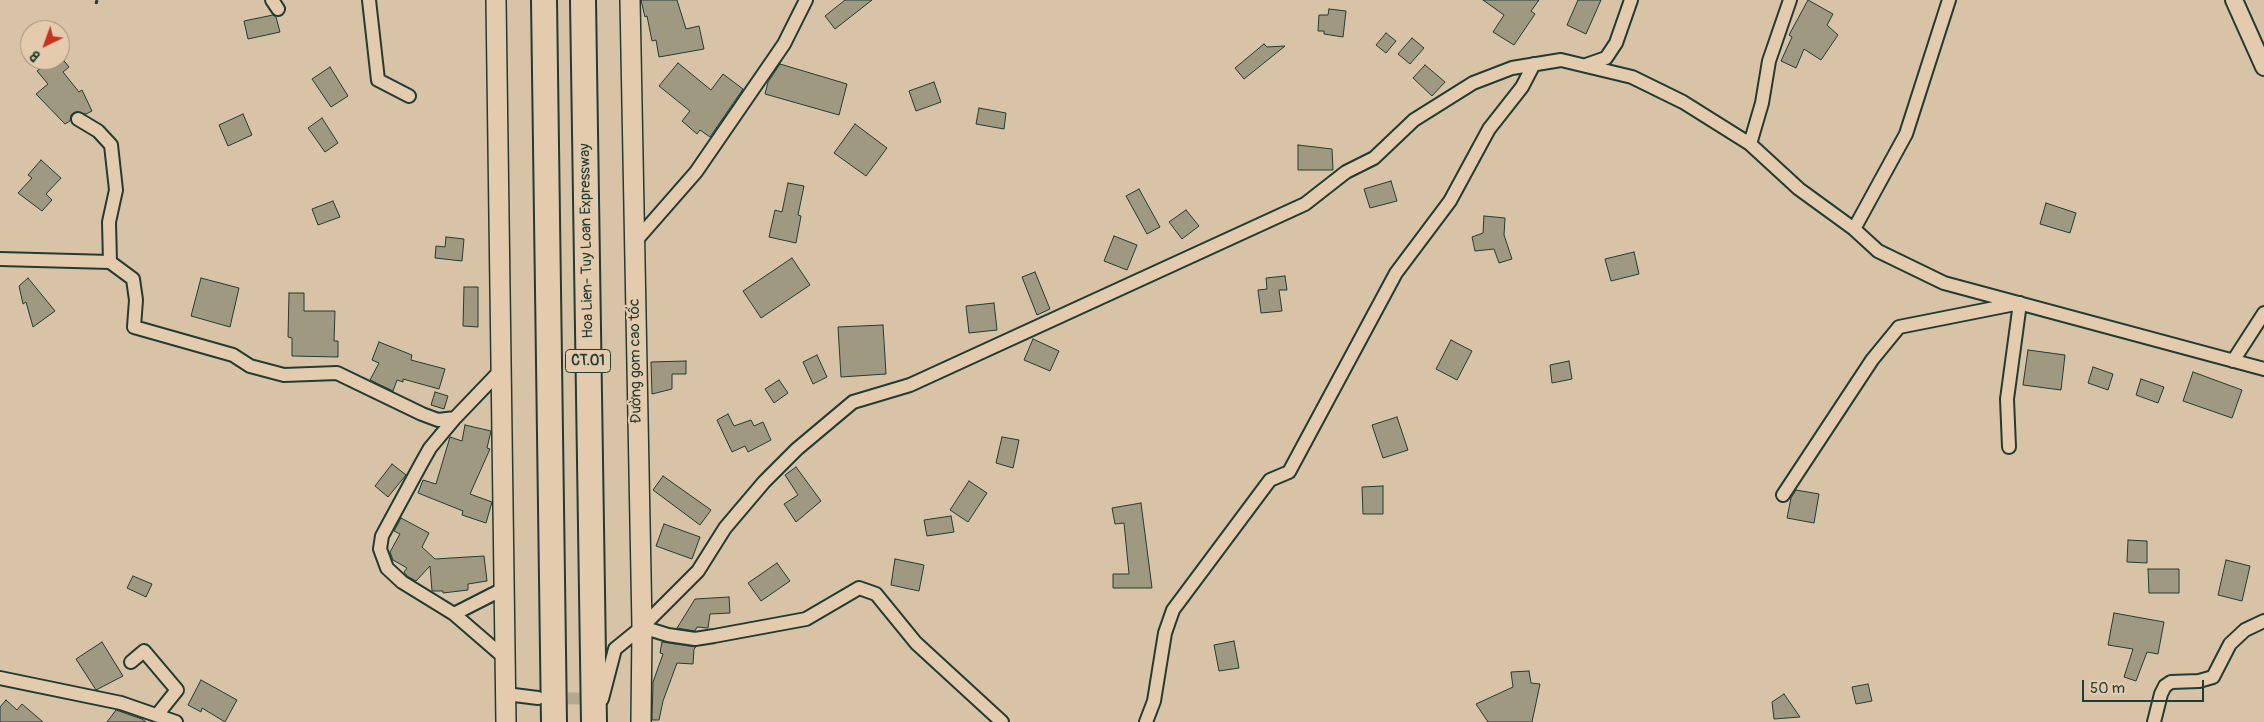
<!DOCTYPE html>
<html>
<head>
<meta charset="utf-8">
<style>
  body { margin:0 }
  #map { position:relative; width:2264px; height:722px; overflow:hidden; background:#d9c3a6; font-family:Pangolin,sans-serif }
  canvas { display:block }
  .north { position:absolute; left:20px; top:20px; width:50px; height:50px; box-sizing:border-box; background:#e5cbad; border:1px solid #96927d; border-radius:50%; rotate:222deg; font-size:14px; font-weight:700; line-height:20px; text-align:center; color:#1f3d34 }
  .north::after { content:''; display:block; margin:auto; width:18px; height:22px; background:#c8321e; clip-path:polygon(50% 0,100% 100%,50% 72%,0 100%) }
  .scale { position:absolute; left:2082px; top:680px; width:122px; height:22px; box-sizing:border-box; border:2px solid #1f3d34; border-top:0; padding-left:6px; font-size:15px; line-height:18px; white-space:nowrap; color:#1f3d34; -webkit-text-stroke:4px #e5cbad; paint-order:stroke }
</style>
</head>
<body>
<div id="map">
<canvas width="2264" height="722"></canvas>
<div class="north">B</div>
<div class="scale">50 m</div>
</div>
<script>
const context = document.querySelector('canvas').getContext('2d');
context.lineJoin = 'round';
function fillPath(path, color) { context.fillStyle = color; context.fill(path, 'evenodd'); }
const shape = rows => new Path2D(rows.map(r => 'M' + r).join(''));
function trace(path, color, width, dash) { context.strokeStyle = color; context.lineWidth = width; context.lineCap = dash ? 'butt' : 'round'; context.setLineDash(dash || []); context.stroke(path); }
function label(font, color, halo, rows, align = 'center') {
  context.font = font + ' Pangolin,sans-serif'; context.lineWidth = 4.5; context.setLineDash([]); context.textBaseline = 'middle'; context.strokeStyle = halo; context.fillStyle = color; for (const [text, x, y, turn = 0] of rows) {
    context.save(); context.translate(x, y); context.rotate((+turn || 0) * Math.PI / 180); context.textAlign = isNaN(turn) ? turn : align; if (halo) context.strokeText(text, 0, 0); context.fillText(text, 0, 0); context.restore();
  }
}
const building = shape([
  [641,0,677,0,686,29,699,26,704,49,659,57,656,40,652,41,647,16,645,17,641,0],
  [845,0,872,0,835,29,825,16,845,0],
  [1483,0,1539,0,1531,11,1535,14,1514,45,1493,32,1504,15,1483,0],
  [1578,0,1601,0,1586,34,1567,25,1578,0],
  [1808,0,1833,14,1827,25,1838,35,1821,60,1804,49,1796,68,1781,61,1792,37,1789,35,1808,0],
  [1329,9,1346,11,1343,37,1324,34,1324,31,1318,31,1319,15,1328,15,1329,9],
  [273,15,276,17,280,32,248,39,244,21,273,15],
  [1386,33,1396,41,1386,53,1376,45,1386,33],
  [1412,38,1424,48,1410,64,1398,54,1412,38],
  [1264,44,1267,47,1285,46,1244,79,1235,68,1264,44],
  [60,56,69,67,63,72,79,92,82,90,92,111,86,114,75,112,71,115,70,121,65,124,36,94,48,84,37,71,52,60,60,60,60,56],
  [678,63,711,90,723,74,743,89,710,137,700,130,697,134,682,121,690,111,659,86,678,63],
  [780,64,847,84,839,115,765,94,768,82,780,64],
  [1425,65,1445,82,1432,96,1413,78,1425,65],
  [330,67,348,96,331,107,312,79,330,67],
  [934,82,941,102,916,111,909,91,934,82],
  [979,108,1006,113,1004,129,976,124,979,108],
  [243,114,252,135,228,146,219,125,243,114],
  [322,118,338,143,325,152,308,128,322,118],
  [855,124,887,148,866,176,834,153,855,124],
  [1298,145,1332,149,1333,170,1298,170,1298,145],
  [41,160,61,178,46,194,52,200,42,211,18,193,32,178,28,175,41,160],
  [1391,181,1397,201,1370,208,1364,189,1391,181],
  [788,183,804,186,798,215,801,216,796,243,769,237,775,210,782,212,788,183],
  [1139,189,1160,227,1147,234,1126,196,1139,189],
  [333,201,340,217,318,225,312,209,333,201],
  [2046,203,2076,213,2070,233,2040,224,2046,203],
  [1186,210,1199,226,1182,239,1169,222,1186,210],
  [1484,216,1505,218,1504,235,1512,259,1499,263,1494,249,1475,251,1472,237,1483,233,1484,216],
  [1114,236,1137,245,1127,270,1104,261,1114,236],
  [446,237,464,239,462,261,435,258,436,246,445,247,446,237],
  [1634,252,1639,274,1611,281,1605,259,1634,252],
  [792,258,810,285,761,318,743,291,792,258],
  [1035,272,1050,309,1037,315,1022,277,1035,272],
  [1285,276,1287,290,1279,290,1282,311,1261,313,1258,290,1267,289,1266,278,1285,276],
  [28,278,55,311,33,327,26,302,23,304,19,286,28,278],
  [201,278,239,288,230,327,191,316,201,278],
  [464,287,478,287,478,327,463,326,464,287],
  [289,293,304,293,304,311,335,311,334,341,338,341,338,357,292,356,292,338,288,337,289,293],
  [994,303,997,330,969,333,966,306,994,303],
  [883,325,886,374,841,377,838,327,883,325],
  [1033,339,1059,351,1050,371,1024,360,1033,339],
  [1451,340,1472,351,1457,380,1436,369,1451,340],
  [379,342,412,355,411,360,445,369,439,389,403,379,403,382,397,380,393,391,370,380,379,363,372,360,379,342],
  [2028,350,2065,355,2061,390,2023,385,2028,350],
  [817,355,827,377,813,384,803,362,817,355],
  [686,361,686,374,672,374,672,389,652,394,651,362,686,361],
  [1569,361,1572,379,1552,383,1550,365,1569,361],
  [2093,367,2113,374,2108,390,2088,383,2093,367],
  [2193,372,2242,390,2232,418,2183,401,2193,372],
  [2141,379,2164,387,2158,403,2136,395,2141,379],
  [779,380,788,393,774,403,765,389,779,380],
  [435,392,448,396,444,409,431,405,435,392],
  [728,414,734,426,751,420,754,426,763,422,771,440,748,452,745,446,732,452,717,420,728,414],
  [1397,417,1408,450,1383,458,1372,425,1397,417],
  [465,425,491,431,487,448,490,449,470,494,492,502,486,523,462,515,463,511,418,493,423,480,436,484,450,437,462,441,465,425],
  [1002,437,1019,440,1013,468,996,463,1002,437],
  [392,464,406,475,388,497,375,486,392,464],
  [796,467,821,501,796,522,784,504,798,495,785,475,796,467],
  [663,476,711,510,700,525,653,490,663,476],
  [969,481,987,493,968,522,950,510,969,481],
  [1383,486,1383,514,1363,514,1362,487,1383,486],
  [1796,490,1819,494,1814,523,1787,518,1791,498,1796,490],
  [1141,503,1152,588,1113,588,1113,574,1129,574,1124,523,1115,524,1112,508,1141,503],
  [951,516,954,532,927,536,924,520,951,516],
  [401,518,429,533,422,547,435,559,484,556,487,581,468,584,468,590,443,593,443,591,432,591,430,566,416,581,407,576,404,572,407,568,393,560,390,552,400,534,394,531,401,518],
  [664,524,700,537,692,559,656,546,664,524],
  [2128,540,2147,541,2147,563,2127,562,2128,540],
  [895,559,924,565,919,591,891,585,895,559],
  [2226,560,2250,566,2242,601,2218,595,2226,560],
  [777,563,790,581,761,601,748,583,777,563],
  [2148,569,2179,569,2179,593,2149,593,2148,569],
  [133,576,152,584,146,597,127,588,133,576],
  [729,597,730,613,710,614,708,628,697,627,695,631,677,628,695,599,729,597],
  [2114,613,2164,622,2158,654,2147,652,2136,681,2124,677,2133,649,2108,645,2114,613],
  [1234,641,1239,668,1219,671,1214,645,1234,641],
  [102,642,123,676,96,690,76,659,102,642],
  [662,642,696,647,694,649,693,664,677,663,663,701,659,720,652,720,653,682,663,654,660,653,662,642],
  [1529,671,1531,683,1540,684,1532,722,1488,722,1476,704,1513,687,1511,672,1529,671],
  [201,680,237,700,225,722,202,708,201,712,188,705,201,680],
  [1868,684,1872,701,1856,704,1852,687,1868,684],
  [1784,694,1800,717,1774,719,1772,702,1784,694],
  [6,700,17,710,22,704,43,722,0,722,0,707,6,700],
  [116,710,142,719,146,722,107,722,116,710]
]);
fillPath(building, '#9f9982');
trace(building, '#1f3d34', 1);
trace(shape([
  [550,698,598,699]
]), '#b4a88f', 12, [12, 6]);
const minor = shape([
  [272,0,278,9],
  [369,0,378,80,409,96],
  [1586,65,1606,58,1616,43,1631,0],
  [78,119,98,131,111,145,116,190,109,222,110,262],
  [1750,144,1762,103,1769,61,1790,0],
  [1854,229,1906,134,1949,0],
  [633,244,696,172,784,44,806,0],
  [0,259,110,262,133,279,136,300,134,327,233,355,250,366,284,375,337,373,422,414,438,420,455,418,501,370],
  [2233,361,2264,313],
  [455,418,430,448,421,464,382,536,380,549,387,568,402,582,454,614,506,659],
  [1783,495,1872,360,1899,327,2020,303,2007,399,2009,447],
  [454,614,505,588],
  [642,627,668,635,695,639,714,636,806,619,859,588,876,594,916,643,1002,722],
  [131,662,144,651,177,690,157,715],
  [0,678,121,703,176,722],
  [506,694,538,698],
  [602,699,615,649,642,627,698,571,725,528,764,482,797,449,853,402,910,385,1305,204,1346,172,1374,158,1414,120,1473,83,1512,68,1561,60,1632,77,1683,102,1750,144,1799,189,1854,229,1878,251,1944,283,2264,369],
  [1146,722,1154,701,1165,633,1173,610,1270,480,1289,472,1396,273,1450,201,1489,129,1522,87,1534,64],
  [2154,722,2161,694,2165,686,2171,682,2199,681,2213,677,2230,644,2245,630,2264,621]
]);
const tertiary = shape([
  [2234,0,2264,67]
]);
const secondary = shape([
  [496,0,506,722],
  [630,0,642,627,641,722]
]);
const motorway = shape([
  [544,0,554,722],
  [583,0,594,722]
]);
trace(minor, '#1f3d34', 16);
trace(tertiary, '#1f3d34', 20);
trace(secondary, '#1f3d34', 22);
trace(motorway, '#1f3d34', 28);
trace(shape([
  [96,4,97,0]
]), '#1f3d34', 3, [4, 4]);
trace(minor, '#e5cbad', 12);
trace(tertiary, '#e5cbad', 16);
trace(secondary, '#e5cbad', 19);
trace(motorway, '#e5cbad', 24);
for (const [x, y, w] of [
  [588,361,45]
]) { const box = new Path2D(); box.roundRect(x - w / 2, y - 11.5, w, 23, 4); context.fillStyle = '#e5cbad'; context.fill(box); trace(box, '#1f3d34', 1); }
label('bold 14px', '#1f3d34', null, [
  ["CT.01",588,361]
]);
label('15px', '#1f3d34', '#e5cbad', [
  ["Hoa Lien- Tuy Loan Expressway",587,241,-91],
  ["Đường gom cao tốc",636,361,-91]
]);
</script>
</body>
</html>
